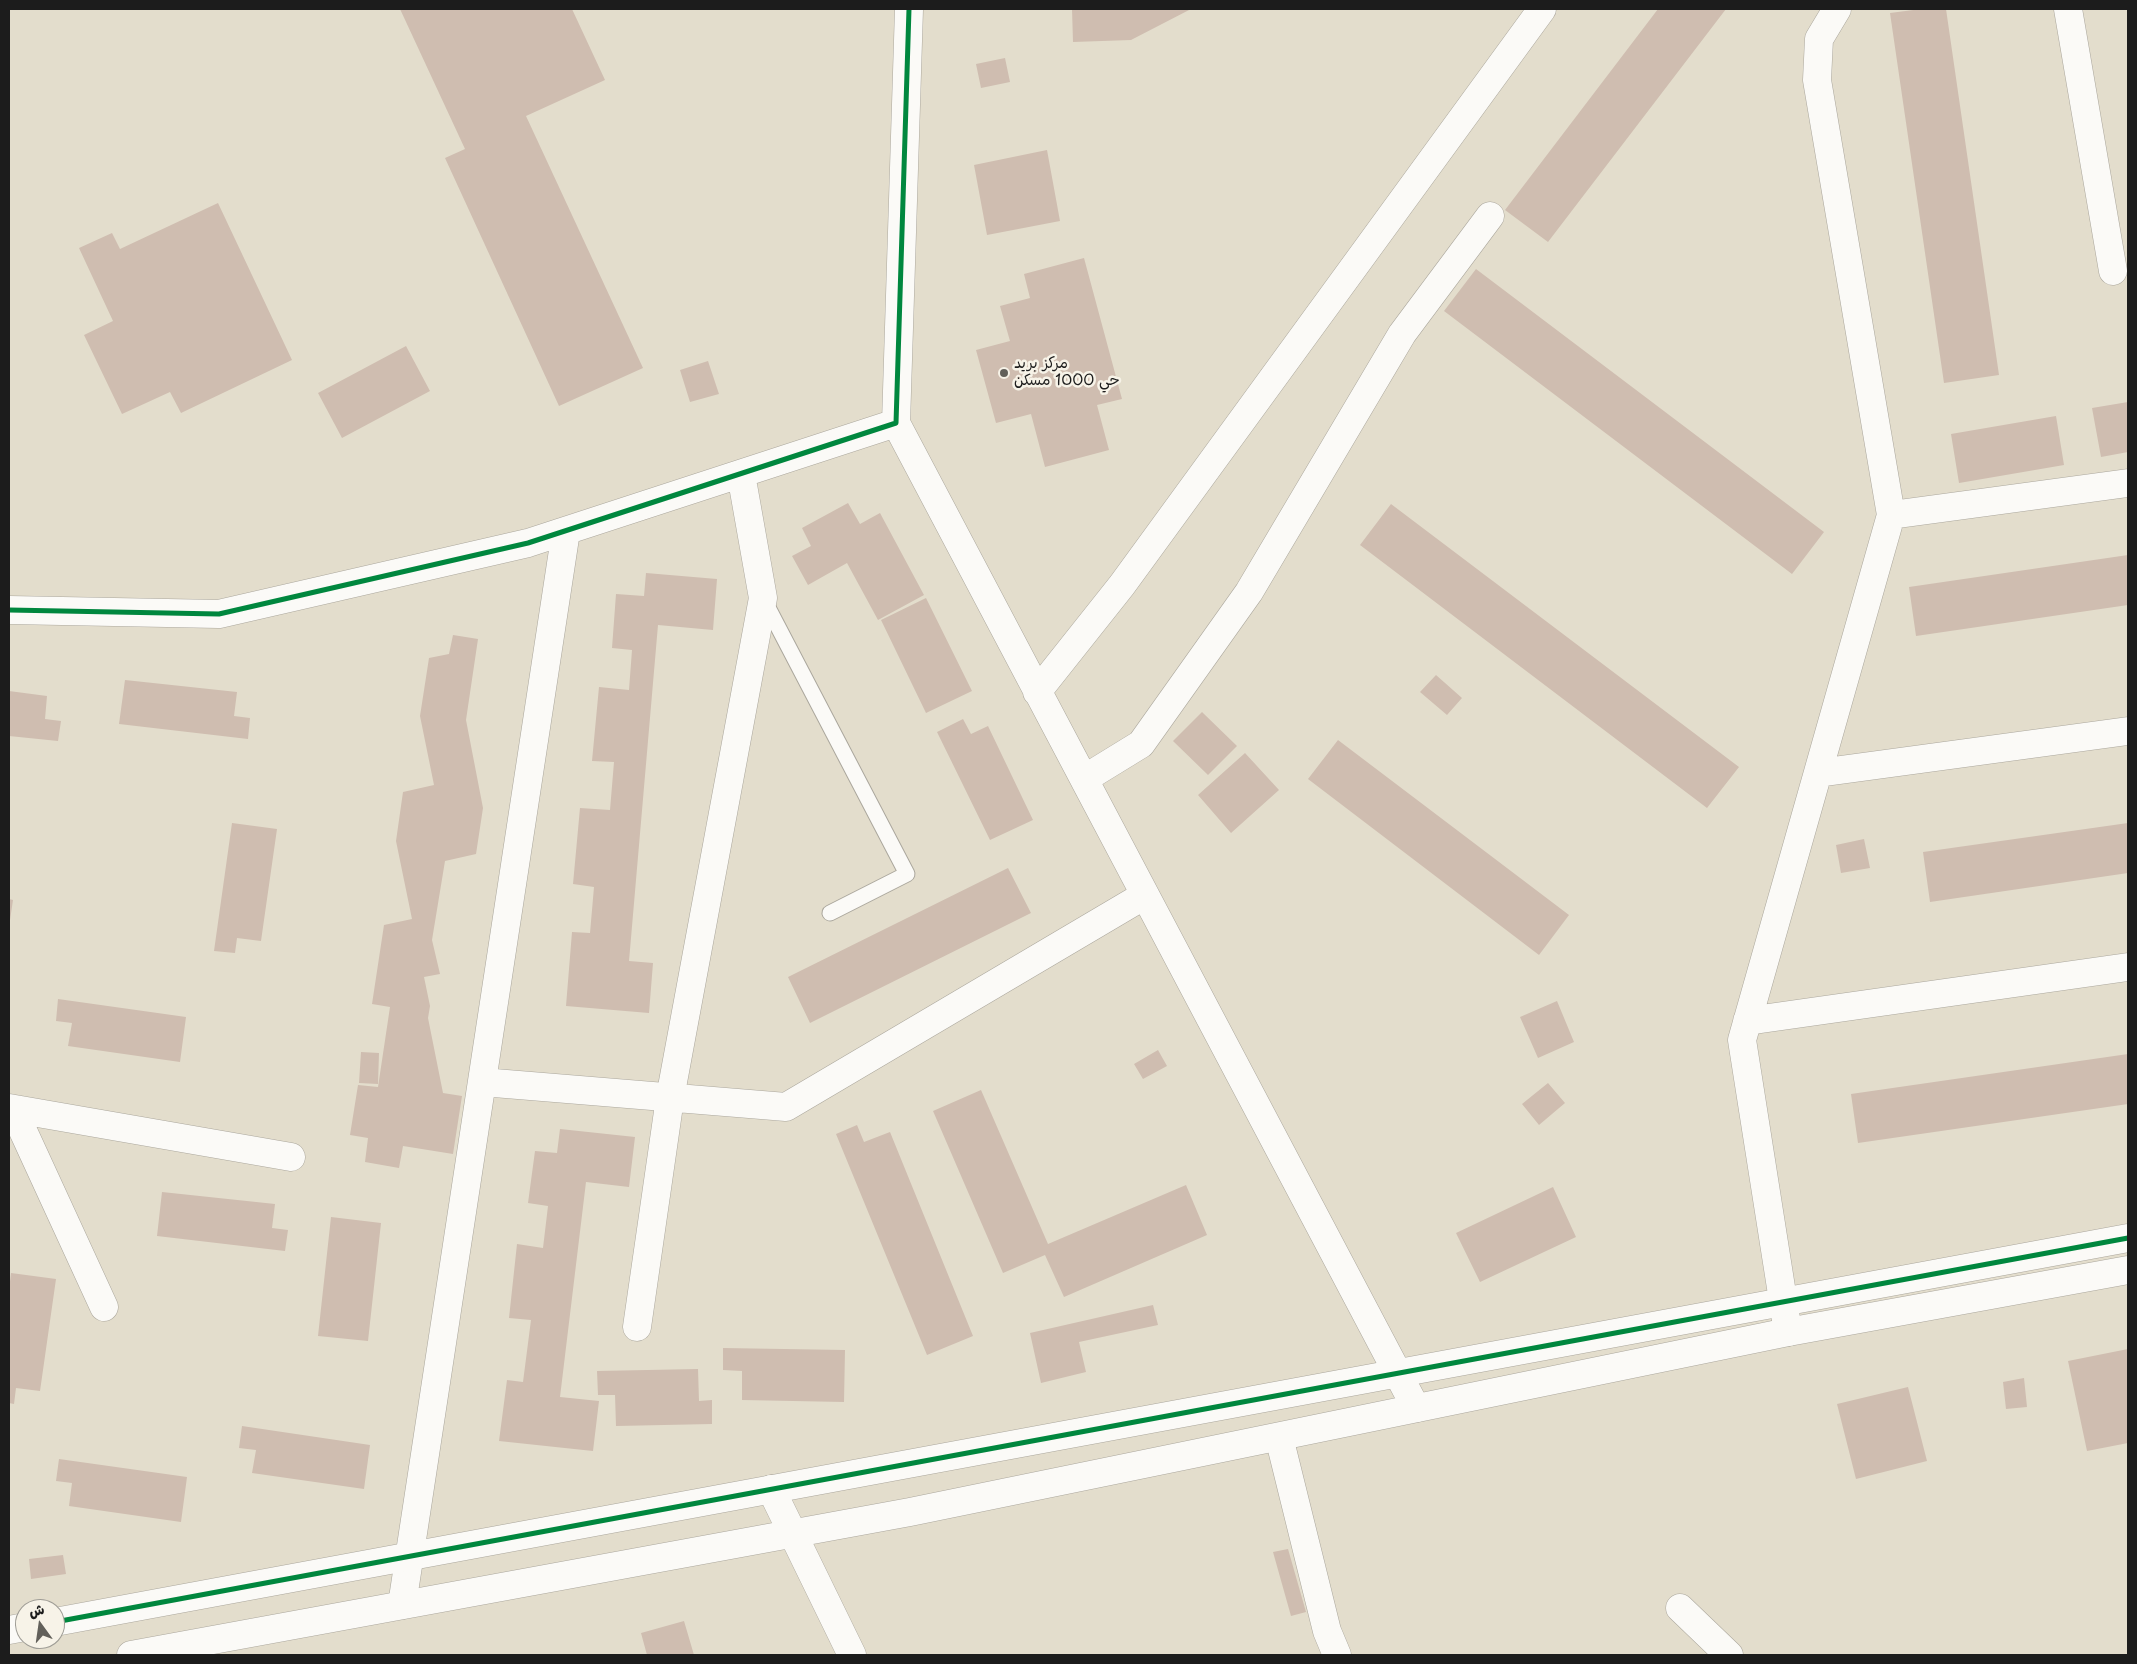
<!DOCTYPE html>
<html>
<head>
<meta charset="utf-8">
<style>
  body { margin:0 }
  #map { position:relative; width:2137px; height:1664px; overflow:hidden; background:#e3ddcc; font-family:"Playpen Sans","Playpen Sans Arabic",sans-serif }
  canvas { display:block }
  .frame { position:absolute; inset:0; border:10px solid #1c1c1c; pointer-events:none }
  .north { position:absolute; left:15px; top:1599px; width:50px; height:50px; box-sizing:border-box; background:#f7f3e8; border:1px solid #9f9d96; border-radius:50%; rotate:346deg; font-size:14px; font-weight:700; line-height:20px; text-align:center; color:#1c1c1c }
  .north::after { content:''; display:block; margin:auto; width:18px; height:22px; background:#62605a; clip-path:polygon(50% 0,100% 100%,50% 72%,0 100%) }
</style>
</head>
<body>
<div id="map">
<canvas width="2137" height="1664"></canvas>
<div class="frame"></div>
<div class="north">ش</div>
</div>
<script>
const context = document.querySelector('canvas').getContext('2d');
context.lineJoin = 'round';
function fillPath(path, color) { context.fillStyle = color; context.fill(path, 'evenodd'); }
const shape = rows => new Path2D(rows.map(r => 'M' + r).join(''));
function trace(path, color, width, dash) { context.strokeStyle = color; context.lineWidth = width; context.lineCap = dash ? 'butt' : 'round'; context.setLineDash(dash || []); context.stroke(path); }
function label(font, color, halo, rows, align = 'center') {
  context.font = font + ' "Playpen Sans","Playpen Sans Arabic",sans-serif'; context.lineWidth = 5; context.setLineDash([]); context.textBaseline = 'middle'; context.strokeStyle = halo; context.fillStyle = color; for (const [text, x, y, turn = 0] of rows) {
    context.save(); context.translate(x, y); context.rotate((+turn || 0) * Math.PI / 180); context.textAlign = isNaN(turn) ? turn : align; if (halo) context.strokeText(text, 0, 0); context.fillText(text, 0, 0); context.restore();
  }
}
fillPath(shape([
  [400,9,572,9,605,80,526,116,643,368,559,406,445,158,465,149],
  [1072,9,1191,9,1131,40,1073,42],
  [1658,9,1726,9,1548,242,1505,210],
  [1921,9,1946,9,1999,375,1944,383,1890,13],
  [1005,58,1010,82,981,88,976,64],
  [1047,150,1060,221,987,235,974,165],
  [218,203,292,360,181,413,170,392,122,414,84,335,113,321,79,248,112,233,120,249],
  [1084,258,1122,399,1097,405,1109,450,1045,467,1031,414,996,423,976,350,1010,341,1000,306,1030,298,1024,274],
  [1476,269,1824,532,1792,574,1444,311],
  [406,346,430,391,342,438,318,393],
  [708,361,719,394,690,402,680,370],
  [2128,402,2128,452,2101,457,2092,408],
  [2056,416,2064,465,1959,483,1951,434],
  [848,503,860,524,880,513,924,595,878,620,847,563,808,585,792,556,811,546,802,528],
  [1391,504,1739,767,1707,808,1360,545],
  [2128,555,2128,605,1916,636,1909,587],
  [646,573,717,579,713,630,658,625,629,961,653,963,649,1013,566,1006,572,932,590,933,594,887,573,884,580,808,610,810,614,762,592,761,599,687,629,690,632,650,612,648,616,594,644,596],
  [926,598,972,691,926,713,881,620],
  [453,635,478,639,466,720,483,808,476,854,445,861,432,940,440,974,424,977,430,1006,428,1018,443,1093,462,1096,453,1154,403,1146,399,1168,365,1162,368,1138,350,1135,358,1085,378,1087,390,1007,372,1004,384,925,412,919,396,841,403,792,434,785,420,716,429,658,449,654],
  [1436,675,1462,698,1447,715,1420,692],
  [125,680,237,692,234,716,250,718,248,739,119,724],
  [9,691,47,696,45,719,61,721,58,741,9,736],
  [1202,712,1237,746,1208,775,1173,741],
  [963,719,971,734,988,726,1033,820,990,840,937,732],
  [1338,740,1569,915,1539,955,1308,779],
  [1245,753,1279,790,1231,833,1198,795],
  [232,823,277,829,261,941,237,938,235,953,214,951],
  [2128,823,2128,873,1930,902,1923,852],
  [1864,839,1870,868,1841,873,1836,845],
  [1008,868,1031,913,810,1023,788,977],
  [9,899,13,900,10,920,9,920],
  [58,999,186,1017,180,1062,68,1046,72,1023,56,1021],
  [1557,1001,1574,1042,1538,1058,1520,1017],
  [1158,1050,1167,1066,1143,1079,1134,1064],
  [361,1052,379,1053,378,1084,359,1083],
  [2128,1054,2128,1104,1858,1143,1851,1094],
  [1548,1083,1565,1103,1539,1125,1522,1104],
  [981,1090,1048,1244,1186,1185,1207,1235,1064,1297,1045,1255,1003,1273,933,1111],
  [857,1125,864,1142,890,1132,973,1336,927,1355,836,1134],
  [560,1129,635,1137,629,1187,586,1182,560,1397,599,1401,593,1451,499,1441,507,1380,523,1382,531,1320,509,1318,517,1244,543,1248,548,1206,528,1203,535,1151,557,1153],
  [1553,1187,1576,1237,1480,1282,1456,1233],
  [162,1192,275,1204,272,1228,288,1230,285,1251,157,1236],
  [331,1217,381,1223,368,1341,318,1336],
  [11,1273,56,1279,40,1391,16,1388,14,1404,9,1403,9,1290],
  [1153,1305,1158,1325,1079,1342,1086,1372,1041,1383,1030,1333],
  [723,1348,845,1350,844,1402,742,1400,742,1371,723,1370],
  [2128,1349,2128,1443,2087,1451,2068,1361],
  [698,1369,699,1401,712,1400,712,1424,616,1426,615,1395,598,1395,597,1371],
  [2024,1378,2027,1407,2006,1409,2003,1382],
  [1908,1387,1927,1461,1856,1479,1837,1404],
  [242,1426,370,1445,364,1489,252,1473,256,1450,239,1448],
  [59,1459,187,1477,181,1522,69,1506,72,1483,56,1481],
  [1288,1549,1306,1612,1291,1616,1273,1552],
  [63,1555,66,1574,31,1579,29,1559],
  [684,1621,694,1655,647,1655,641,1633]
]), '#cfbdb0');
const service = shape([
  [764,600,907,874,830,913]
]);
const minor = shape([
  [1837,9,1819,39,1817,80,1891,515],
  [2068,9,2113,271],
  [896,423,1416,1408],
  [9,610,219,614,528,543,896,423,909,9],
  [1037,692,1122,585,1542,9],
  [1818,773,2128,731],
  [1084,779,1141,744,1249,592,1402,334,1490,216],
  [1747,1021,2128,967],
  [482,1082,786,1107,1145,895],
  [9,1108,291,1157],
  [13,1109,104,1307],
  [637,1327,670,1098,763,598,741,474],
  [1788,1332,1742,1040,1891,515,2128,483],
  [1279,1437,1327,1631,1337,1655],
  [771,1489,852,1655],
  [402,1605,566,531],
  [1680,1608,1729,1655]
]);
const tertiary = shape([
  [55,1622,2128,1238],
  [9,1630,25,1627],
  [131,1655,910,1512,1788,1332,2128,1270]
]);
trace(service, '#aba79d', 17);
trace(minor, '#aba79d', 29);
trace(tertiary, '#aba79d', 29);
trace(service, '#fbfaf7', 15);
trace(minor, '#fbfaf7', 28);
trace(tertiary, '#fbfaf7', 28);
trace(shape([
  [9,610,219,614,528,543,896,423,909,9],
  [55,1622,2128,1238]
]), '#00873e', 5);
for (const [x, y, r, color] of [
  [1004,373,5,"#62605a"]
]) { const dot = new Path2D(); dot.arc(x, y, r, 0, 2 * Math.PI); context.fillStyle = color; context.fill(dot); trace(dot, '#f7f3e8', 2); }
label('15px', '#1c1c1c', '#f7f3e8', [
  ["مركز بريد",1014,364],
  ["حي 1000 مسكن",1014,381]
], 'left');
</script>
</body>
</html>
